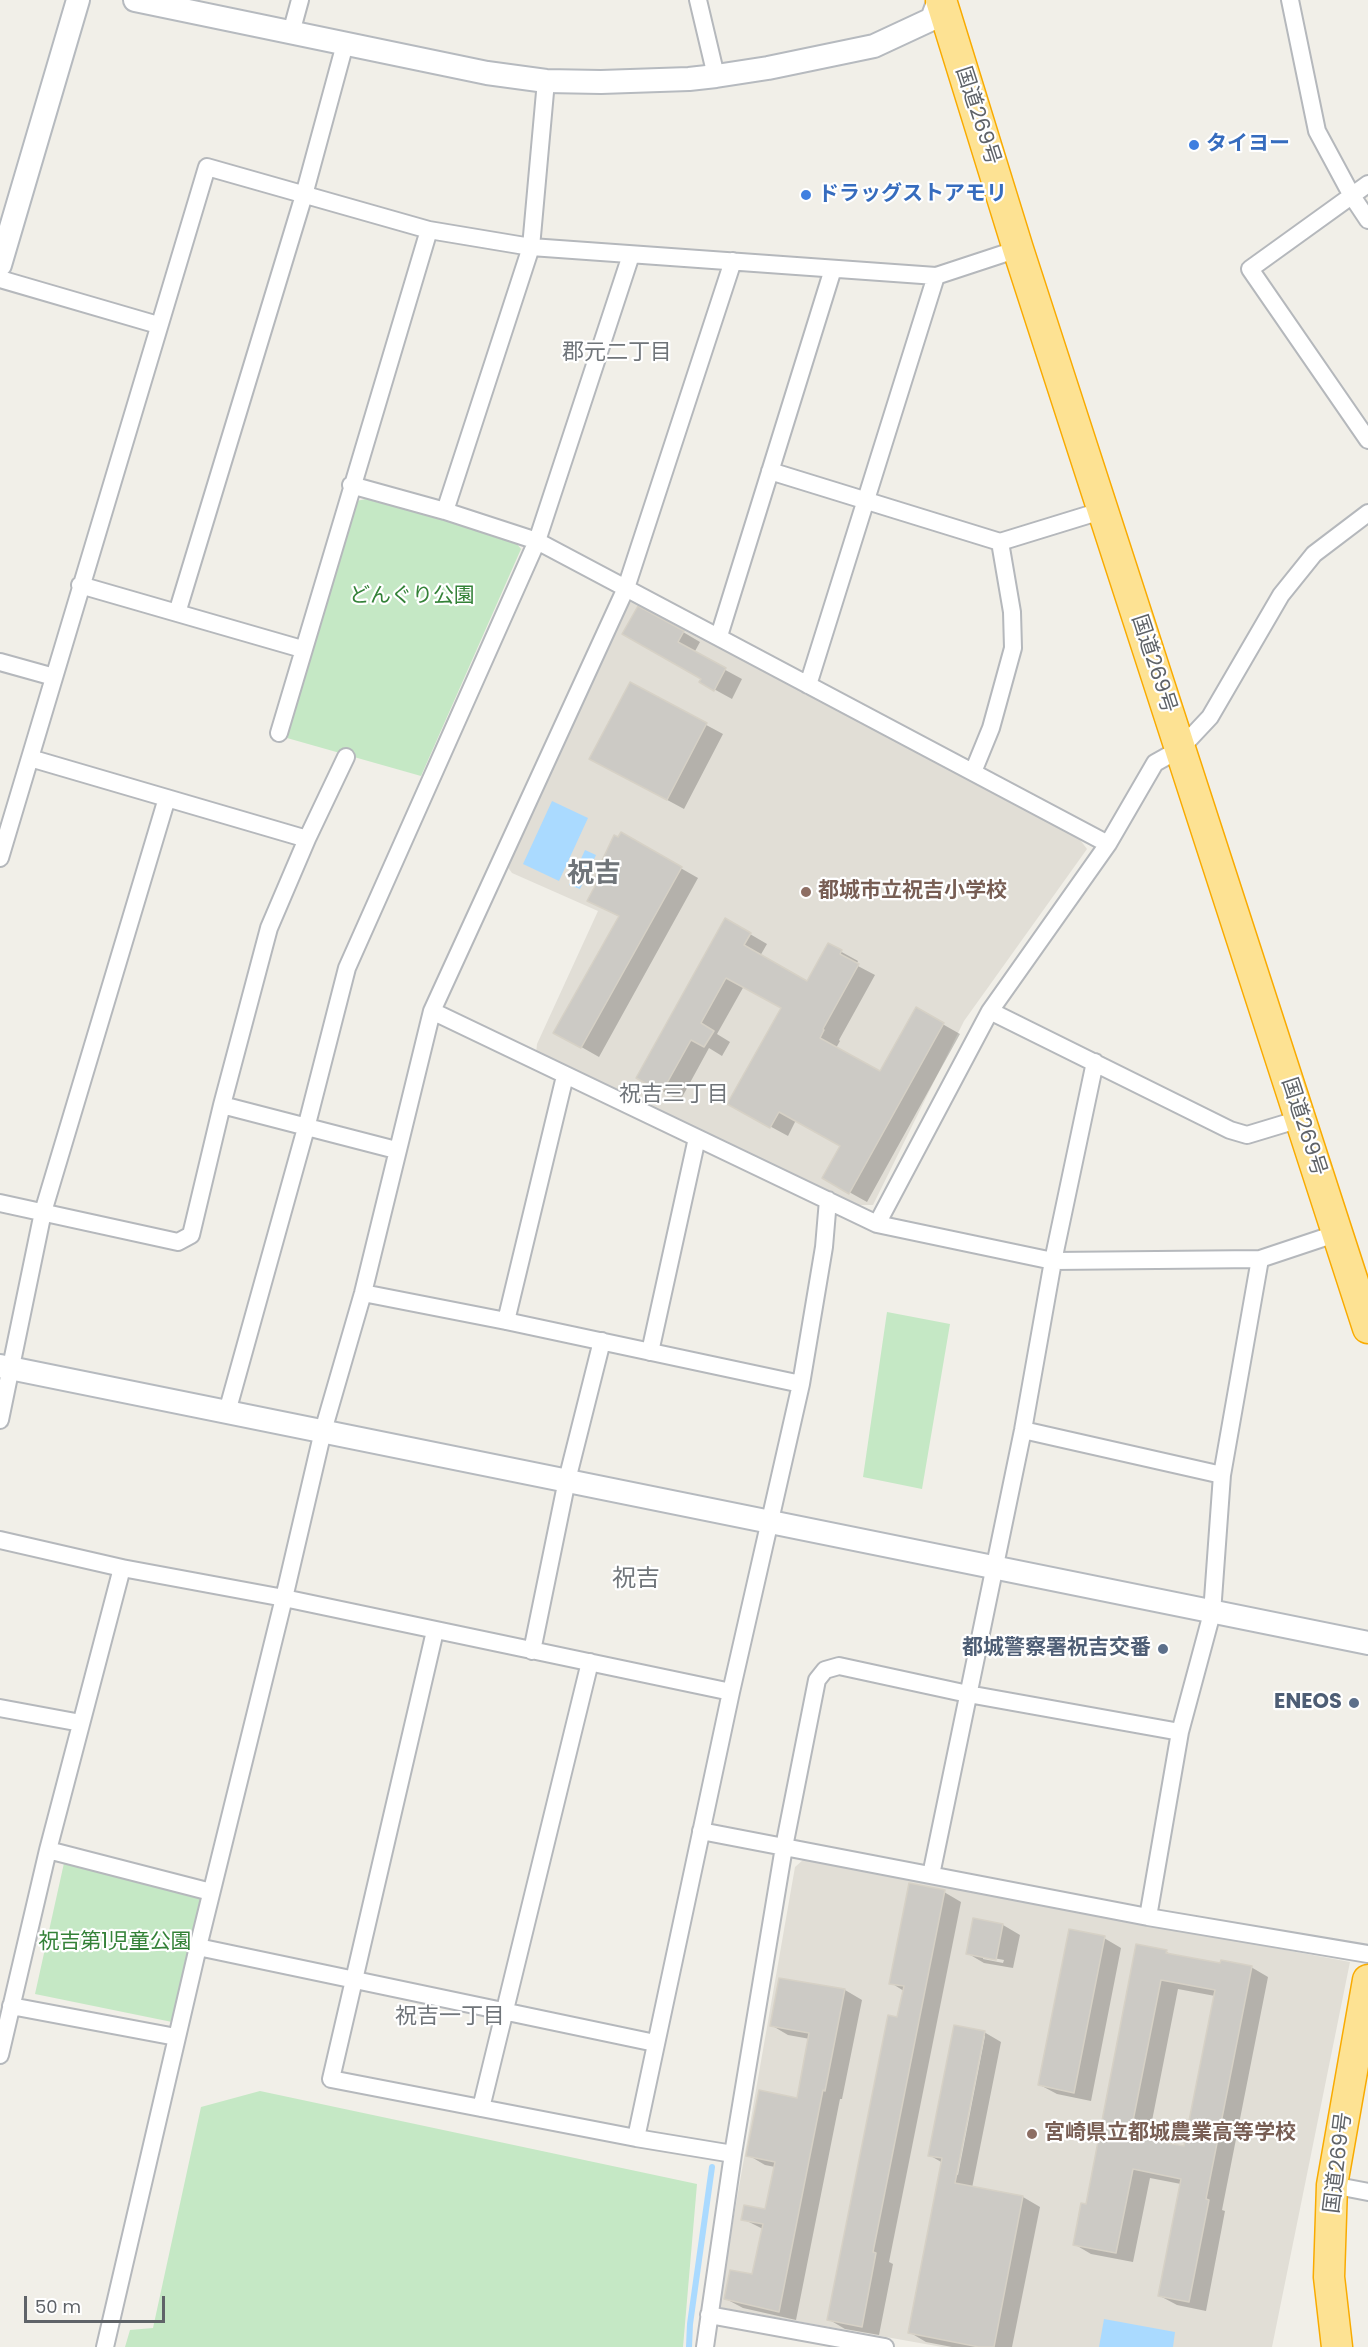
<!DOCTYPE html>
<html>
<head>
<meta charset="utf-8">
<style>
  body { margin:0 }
  #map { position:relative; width:1368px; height:2347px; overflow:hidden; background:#f1efe8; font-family:Poppins,sans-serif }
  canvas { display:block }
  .scale { position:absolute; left:24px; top:2296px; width:141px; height:27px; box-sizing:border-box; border:3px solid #5f6368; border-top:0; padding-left:8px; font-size:18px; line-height:21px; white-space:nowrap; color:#5f6368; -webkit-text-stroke:4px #fff; paint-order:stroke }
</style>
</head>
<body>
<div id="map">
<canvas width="1368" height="2347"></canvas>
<div class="scale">50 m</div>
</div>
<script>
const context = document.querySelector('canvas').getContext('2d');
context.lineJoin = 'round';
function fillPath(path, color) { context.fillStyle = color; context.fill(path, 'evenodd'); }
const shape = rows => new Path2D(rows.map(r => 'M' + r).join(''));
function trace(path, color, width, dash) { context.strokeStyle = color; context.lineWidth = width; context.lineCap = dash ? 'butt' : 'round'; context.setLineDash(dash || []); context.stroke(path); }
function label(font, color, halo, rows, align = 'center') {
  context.font = font + ' Poppins,"Noto Sans JP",sans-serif'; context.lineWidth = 4.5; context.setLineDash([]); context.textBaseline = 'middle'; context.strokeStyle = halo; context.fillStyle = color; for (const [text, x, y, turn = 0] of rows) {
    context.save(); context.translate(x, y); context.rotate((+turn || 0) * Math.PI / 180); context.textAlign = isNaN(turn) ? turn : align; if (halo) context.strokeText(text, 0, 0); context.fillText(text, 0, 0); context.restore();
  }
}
fillPath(shape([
  [639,601,1075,833,1087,849,964,1021,873,1205,858,1205,536,1054,537,1044,598,911,512,873,507,866,626,603],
  [803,1860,1350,1962,1272,2347,942,2347,718,2307,795,1867]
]), '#e1ded6');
fillPath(shape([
  [366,499,513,539,521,549,421,776,287,738,356,501],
  [887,1312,950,1324,922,1489,863,1477],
  [64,1863,204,1898,172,2022,35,1994],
  [260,2091,697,2184,683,2347,125,2347,130,2330,153,2328,201,2107]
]), '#c5e8c5');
fillPath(shape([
  [552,801,588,818,559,881,523,864],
  [585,850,596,855,580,889,569,885],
  [1104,2319,1175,2332,1173,2347,1099,2347]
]), '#aadaff');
fillPath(shape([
  [683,632,700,642,694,653,742,679,732,699,701,682,703,678,624,633],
  [630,684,723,734,684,809,608,768],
  [621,834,698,878,599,1057,555,1032,620,917,589,901],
  [726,920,767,944,760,956,808,983,829,945,858,961,856,965,875,975,839,1040,840,1041,836,1048,881,1073,916,1009,960,1034,867,1202,824,1178,842,1145,796,1120,788,1136,729,1104,783,1008,744,986,717,1034,730,1042,722,1056,709,1048,680,1101,638,1077],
  [944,1892,961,1902,889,2262,893,2264,879,2335,845,2329,828,2319,904,1991,891,1983],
  [1003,1925,1020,1935,1013,1968,984,1963,967,1953],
  [983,1956,1004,1960,1003,1963,983,1959],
  [1104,1938,1121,1948,1091,2101,1057,2094,1040,2085],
  [1166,1952,1173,1955,1222,1965,1251,1967,1268,1977,1222,2210,1225,2211,1206,2311,1177,2305,1160,2296,1181,2184,1150,2178,1133,2262,1091,2254,1074,2244],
  [1178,1989,1215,1996,1185,2148,1148,2141],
  [780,1980,845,1990,862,2000,842,2099,840,2099,796,2320,743,2308,726,2299,753,2276,763,2229,743,2219,767,2210,775,2167,765,2165,748,2155,798,2100,810,2039,788,2035,771,2025],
  [955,2026,984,2032,1001,2042,972,2188,1023,2197,1040,2207,1012,2347,952,2347,926,2342,909,2332,943,2163,929,2155],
  [982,2036,985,2036,958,2175,955,2174]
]), '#0003');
trace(shape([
  [689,2347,690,2324,712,2167]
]), '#aadaff', 6);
const building = shape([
  [638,606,684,631,678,642,726,668,714,691,699,682,701,679,622,634,638,606],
  [630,682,707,723,667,800,589,759,630,682],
  [621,832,682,867,581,1048,553,1033,619,916,587,901,596,884,592,882,614,835,618,837,621,832],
  [725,918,751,933,744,945,807,981,828,943,842,950,840,954,859,964,823,1029,824,1030,820,1038,880,1071,916,1007,944,1023,849,1194,822,1178,840,1146,779,1112,770,1128,727,1104,781,1008,726,978,701,1023,714,1031,704,1047,691,1040,662,1092,636,1078,725,918],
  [909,1883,945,1890,873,2252,876,2253,862,2327,827,2320,888,2015,897,2017,904,1986,889,1984,909,1883],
  [973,1918,1003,1924,996,1960,966,1954,973,1918],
  [1069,1929,1105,1936,1074,2093,1038,2085,1069,1929],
  [1136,1944,1167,1950,1166,1953,1220,1963,1221,1960,1252,1966,1206,2199,1209,2200,1189,2302,1158,2296,1181,2179,1133,2169,1116,2253,1073,2245,1081,2203,1086,2204,1136,1944],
  [1161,1980,1215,1990,1184,2146,1130,2136,1161,1980],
  [779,1978,845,1989,825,2091,823,2090,779,2312,724,2299,730,2270,752,2274,763,2224,741,2220,744,2205,765,2209,775,2162,746,2156,759,2090,797,2098,809,2033,770,2026,779,1978],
  [954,2025,985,2031,955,2183,1023,2196,994,2347,979,2347,908,2333,942,2158,928,2156,954,2025]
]);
fillPath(building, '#cccac5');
trace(building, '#d6d1c6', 1.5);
const street = shape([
  [698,0,716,76],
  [1290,0,1317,131,1352,196,1368,220],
  [291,33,300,0],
  [1368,184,1250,269,1368,440],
  [0,279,158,325],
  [770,471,1000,542,1012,612,1013,648,991,728,973,772],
  [351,485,445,511,537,541,1108,844],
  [445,511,531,247,546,81],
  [1000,542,1104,510],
  [80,585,302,649],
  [177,613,304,195,345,44],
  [719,636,833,269],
  [0,662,54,677],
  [808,685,936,276],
  [279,733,429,230],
  [30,758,307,839],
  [0,858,207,167,429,230,531,247,936,276,1018,249],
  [432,1011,877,1224,1053,1261,1260,1259,1338,1233],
  [990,1011,1230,1130,1247,1135,1300,1119],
  [222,1105,396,1150],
  [0,1203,178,1242,191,1235,222,1105,269,928,307,839,346,757],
  [877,1224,990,1011,1108,844,1155,763,1180,749,1210,717,1281,595,1314,554,1368,513],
  [363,1293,506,1321,801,1384],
  [506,1321,565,1076],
  [650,1352,697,1138],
  [227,1412,306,1128,347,968,537,541,631,255],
  [0,1420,43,1212,167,798],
  [1023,1430,1222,1475],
  [0,1540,122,1568,284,1598,731,1692],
  [435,1631,331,2079,636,2138,733,2154],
  [532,1651,567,1480,602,1341],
  [0,1708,81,1723],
  [701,1831,1148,1917,1368,1954],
  [48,1850,211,1892],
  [931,1875,1023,1430,1053,1261,1095,1062],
  [1148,1917,1180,1732,1212,1613,1222,1475,1260,1259],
  [198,1947,655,2043],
  [11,2006,176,2037],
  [0,2055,48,1850,122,1568],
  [481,2108,590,1662],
  [636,2138,731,1692,801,1384,824,1247,828,1200],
  [1332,2185,1368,2192],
  [709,2315,885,2347],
  [105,2347,198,1947,284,1598,323,1431,363,1293,432,1011,626,588,733,261],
  [705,2347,733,2154,784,1847,817,1680,825,1670,839,1666,968,1694,1180,1732]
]);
const secondary = shape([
  [135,0,487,73,546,81,601,82,689,79,716,76,768,68,874,46,932,19,939,0],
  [0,265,78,0],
  [0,1366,1368,1643]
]);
const highway = shape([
  [941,0,1018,249,1368,1328],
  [1337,2347,1329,2277,1332,2185,1368,1980]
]);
trace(street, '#b5b8bc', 20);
trace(secondary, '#b6babf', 26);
trace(highway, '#f9ab00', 33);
trace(street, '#fff', 16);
trace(secondary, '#fff', 22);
trace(highway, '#fde293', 30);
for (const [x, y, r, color] of [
  [1194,145,6,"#3f7fe0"],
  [806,195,6,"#3f7fe0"],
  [806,892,6,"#8d6e63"],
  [1163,1649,6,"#5c6f8a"],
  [1354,1703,6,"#5c6f8a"],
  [1032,2134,6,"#8d6e63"]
]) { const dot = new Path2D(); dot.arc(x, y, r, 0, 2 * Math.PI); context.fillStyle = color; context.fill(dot); trace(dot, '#fff', 2); }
label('21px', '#5f6368', '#fff', [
  ["国道269号",977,116,72],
  ["国道269号",1153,664,72],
  ["国道269号",1303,1127,72],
  ["国道269号",1339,2163,-83]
]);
label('bold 21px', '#366cbe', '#fff', [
  ["タイヨー",1206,145],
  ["ドラッグストアモリ",818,195]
], 'left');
label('21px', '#348238', '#fff', [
  ["どんぐり公園",412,597],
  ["祝吉第1児童公園",115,1943]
]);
label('bold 21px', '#785e54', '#fff', [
  ["都城市立祝吉小学校",818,892],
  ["宮崎県立都城農業高等学校",1044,2134]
], 'left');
label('bold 21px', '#4e5e75', '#fff', [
  ["都城警察署祝吉交番",1151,1649],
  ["ENEOS",1342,1703]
], 'right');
label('22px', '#70757a', '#fff', [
  ["郡元二丁目",617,353],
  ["祝吉三丁目",674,1095],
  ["祝吉一丁目",450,2017]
]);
label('24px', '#70757a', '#fff', [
  ["祝吉",636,1580]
]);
label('bold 27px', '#70757a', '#fff', [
  ["祝吉",594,875]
]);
</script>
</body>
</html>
